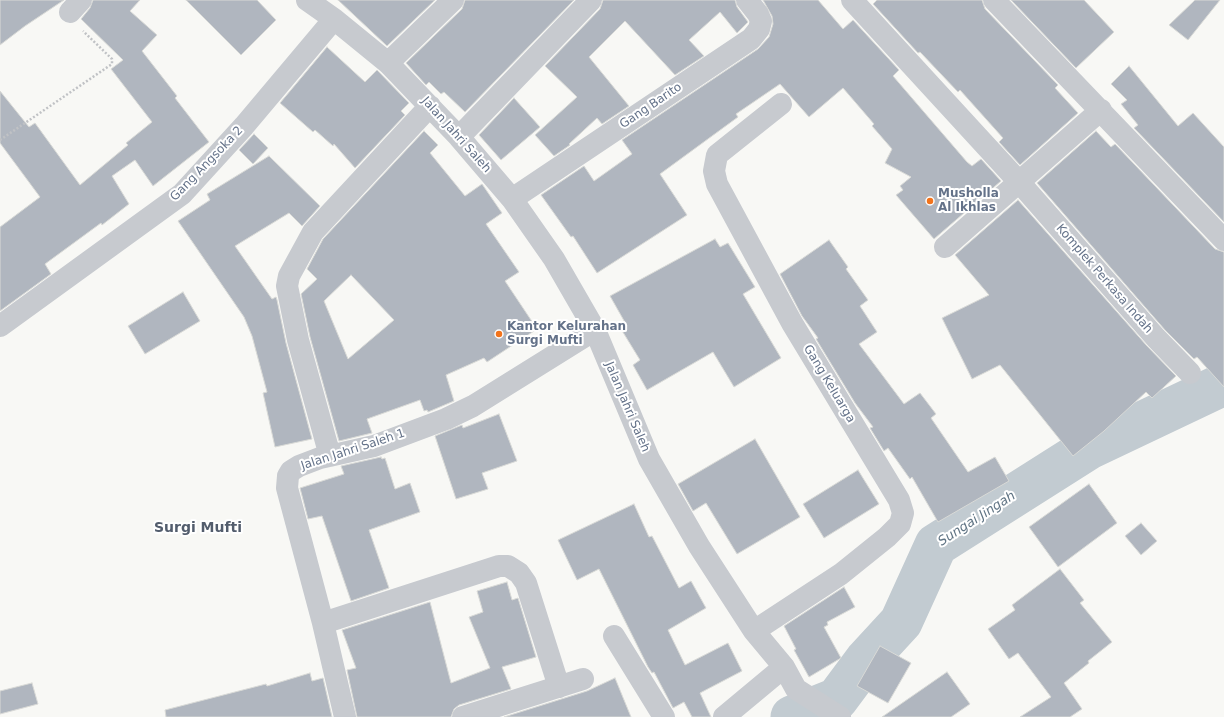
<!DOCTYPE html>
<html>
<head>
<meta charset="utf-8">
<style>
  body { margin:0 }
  canvas { display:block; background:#f8f8f5 }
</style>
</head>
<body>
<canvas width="1224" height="717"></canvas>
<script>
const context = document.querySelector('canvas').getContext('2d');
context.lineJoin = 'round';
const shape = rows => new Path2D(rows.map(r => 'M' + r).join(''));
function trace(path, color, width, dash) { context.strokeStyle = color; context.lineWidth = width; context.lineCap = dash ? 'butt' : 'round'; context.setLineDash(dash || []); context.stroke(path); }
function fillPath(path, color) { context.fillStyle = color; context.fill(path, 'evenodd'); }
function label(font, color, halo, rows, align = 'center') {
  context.font = font + ' "DejaVu Sans",sans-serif'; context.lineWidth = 4; context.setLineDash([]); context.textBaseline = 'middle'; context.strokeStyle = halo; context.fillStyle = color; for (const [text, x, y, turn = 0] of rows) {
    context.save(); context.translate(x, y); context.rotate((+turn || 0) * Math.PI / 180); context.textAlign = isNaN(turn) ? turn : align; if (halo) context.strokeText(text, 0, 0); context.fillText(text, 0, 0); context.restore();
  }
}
trace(shape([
  [792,717,837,699,866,660,901,622,936,545,1089,448,1224,384]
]), '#c2cbd1', 43);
const building = shape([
  [0,0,64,0,25,26,0,45,0,0],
  [93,0,140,0,130,11,157,35,142,51,177,96,175,98,209,142,153,186,135,160,112,176,129,204,102,225,101,223,45,264,51,274,0,311,0,227,40,197,0,143,0,91,29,127,35,123,80,185,128,145,126,143,152,122,111,69,123,60,81,19,90,8,93,0],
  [186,0,257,0,276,20,241,55,186,0],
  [338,0,435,0,387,46,338,0],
  [465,0,574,0,465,112,444,92,441,94,429,82,426,85,406,63,462,9,465,0],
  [603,0,735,0,737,7,748,22,737,33,720,12,689,40,704,56,675,75,625,21,589,57,629,106,602,124,597,118,569,144,570,145,554,156,535,135,577,97,545,66,600,9,603,0],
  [763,0,818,0,843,29,853,20,899,70,893,76,967,162,972,166,981,159,1001,181,934,239,896,195,903,190,900,186,911,177,885,163,892,149,872,126,874,124,843,88,809,117,780,84,736,114,738,117,660,174,687,215,597,273,573,236,571,237,541,195,584,166,594,181,632,154,622,140,758,49,769,37,773,24,772,16,763,0],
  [877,0,982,0,985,9,1058,85,1055,88,1078,113,1020,165,999,142,1003,138,960,90,958,92,920,52,918,53,873,4,877,0],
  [1011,0,1084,0,1114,32,1076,68,1011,0],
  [1195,0,1220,0,1188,40,1169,25,1195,0],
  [327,47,365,82,377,70,409,103,401,111,405,115,355,168,334,144,333,146,315,130,313,132,280,103,327,47],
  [1129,66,1178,126,1193,113,1224,147,1224,222,1134,128,1138,125,1121,104,1127,100,1111,84,1129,66],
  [514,98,540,127,501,160,479,135,514,98],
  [424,131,438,145,430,153,465,196,482,184,502,213,486,224,519,272,505,281,537,329,487,362,484,358,446,375,454,401,428,412,427,410,424,411,420,400,367,419,372,433,339,441,310,337,301,294,317,279,307,269,323,239,424,131],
  [351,275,394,320,348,359,324,301,351,275],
  [1096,131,1111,147,1115,144,1215,249,1224,252,1224,387,1197,357,1194,359,1165,330,1037,183,1096,131],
  [254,134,268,148,253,164,239,150,254,134],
  [269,156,320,206,302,226,289,213,235,246,272,299,276,297,277,300,286,343,312,439,275,447,263,393,267,392,252,336,244,317,178,221,210,200,207,194,269,156],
  [1018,200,1147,346,1176,376,1152,398,1146,392,1104,431,1073,456,1000,365,972,379,942,318,989,295,955,255,1018,200],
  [715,239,720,247,728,243,755,287,743,294,781,358,734,387,713,352,647,390,633,365,640,360,621,329,627,326,610,296,715,239],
  [829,240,848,267,846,269,868,300,860,306,877,332,859,344,904,404,920,393,936,414,931,418,968,472,995,457,1009,481,938,522,912,477,910,479,888,448,884,451,870,428,873,427,855,403,816,339,818,338,802,316,780,274,829,240],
  [183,292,200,321,145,354,128,326,183,292],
  [499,414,517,461,482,473,488,489,456,499,435,436,462,425,463,428,499,414],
  [755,439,800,517,737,554,706,503,693,511,678,484,755,439],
  [381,457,382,459,385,458,395,489,410,483,420,512,369,530,389,588,351,601,322,516,308,519,300,488,344,474,341,466,381,457],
  [858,470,879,504,824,538,803,504,858,470],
  [1089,484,1117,523,1058,567,1029,527,1089,484],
  [634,504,649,537,652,536,679,588,691,581,706,608,668,630,685,665,728,643,742,671,700,693,711,717,692,717,684,702,673,708,654,672,652,673,648,667,599,569,577,580,558,540,634,504],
  [1141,523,1157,541,1141,555,1125,536,1141,523],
  [1060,569,1084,600,1080,603,1112,642,1088,661,1089,663,1064,683,1082,709,1070,717,1020,717,1051,697,1018,653,1009,659,988,629,1015,610,1012,605,1060,569],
  [507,582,512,600,518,598,536,657,502,667,511,689,459,705,454,709,451,717,357,717,347,670,356,668,342,630,430,602,451,683,490,668,469,617,483,612,477,591,507,582],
  [844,587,855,607,827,622,828,625,824,627,841,658,809,677,794,650,796,649,784,626,844,587],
  [880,646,911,663,888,703,857,686,880,646],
  [947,672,970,704,951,717,882,717,947,672],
  [310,673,312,681,323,678,332,717,166,717,165,710,266,684,267,686,310,673],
  [615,678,631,717,504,717,587,691,615,678],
  [32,683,38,704,0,714,0,691,32,683]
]);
fillPath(building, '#b0b6bf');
trace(building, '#d9dad7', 1);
trace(shape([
  [0,140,112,64,112,59,83,31]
]), '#c0c2c5', 2.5, [2, 2]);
trace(shape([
  [307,0,334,19,388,63,459,137,512,199,554,259,595,330,649,459,699,546,754,631,784,667,796,689,840,717],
  [852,0,1020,183,1156,338,1190,373],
  [994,0,1224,240],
  [70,12,81,0],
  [388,63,453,0],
  [459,137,591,0],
  [512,199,751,39,759,29,761,21,758,14,747,0],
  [945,247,1101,110],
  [0,326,182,194,244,126,334,19],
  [330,456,298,340,287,286,289,276,313,232,430,106],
  [323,623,499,566,508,566,519,573,526,583,559,687],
  [754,631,841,574,887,537,900,524,903,513,899,500,792,323,717,184,714,171,717,155,781,104],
  [614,636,664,717],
  [345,717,323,623,287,488,288,476,291,471,299,466,320,458,374,446,446,419,473,406,595,330],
  [463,717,583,679],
  [724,717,784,667]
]), '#c7cacf', 22);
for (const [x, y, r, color] of [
  [930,201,4,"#f2731b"],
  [499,334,4,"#f2731b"]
]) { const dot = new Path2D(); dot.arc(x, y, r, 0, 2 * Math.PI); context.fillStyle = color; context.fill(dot); trace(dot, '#fff', 1.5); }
label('12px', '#647289', '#fff', [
  ["Gang Barito",651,106,-34],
  ["Jalan Jahri Saleh",456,135,48],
  ["Gang Angsoka 2",207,164,-46],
  ["Komplek Perkasa Indah",1104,279,49],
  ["Gang Keluarga",829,384,59],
  ["Jalan Jahri Saleh",627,407,67],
  ["Jalan Jahri Saleh 1",353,450,-18]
]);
label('bold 12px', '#647289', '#fff', [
  ["Musholla",938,194],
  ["Al Ikhlas",938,208],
  ["Kantor Kelurahan",507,327],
  ["Surgi Mufti",507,341]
], 'left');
label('italic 13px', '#607484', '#fff', [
  ["Sungai Jingah",977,519,-33]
]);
label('bold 14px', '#535d6d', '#fff', [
  ["Surgi Mufti",198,528]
]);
</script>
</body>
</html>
